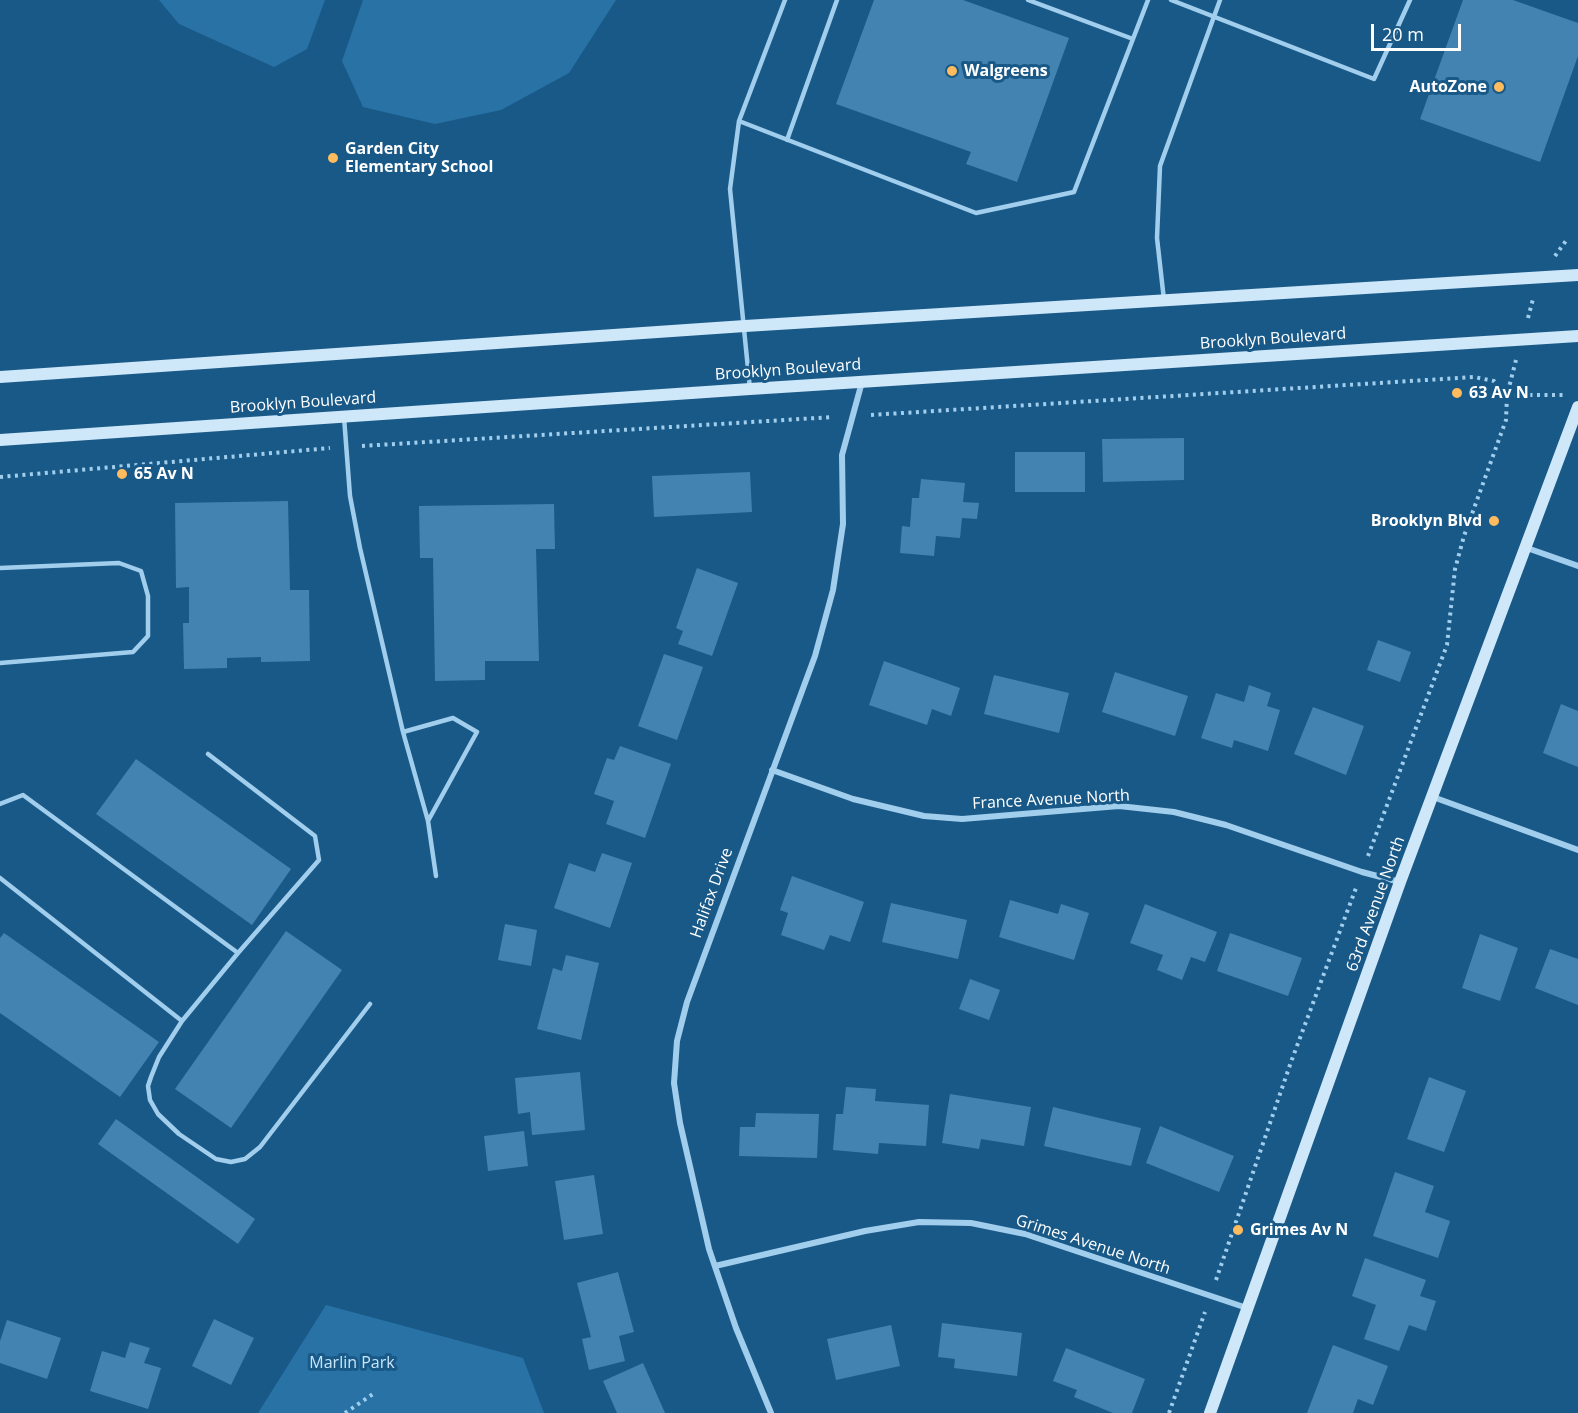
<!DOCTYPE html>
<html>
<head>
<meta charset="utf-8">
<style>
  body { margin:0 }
  #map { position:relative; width:1578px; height:1413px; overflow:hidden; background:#195988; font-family:"Open Sans",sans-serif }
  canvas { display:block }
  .scale { position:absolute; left:1371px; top:24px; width:90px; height:27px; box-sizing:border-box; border:3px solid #fff; border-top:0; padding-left:8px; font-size:18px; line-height:21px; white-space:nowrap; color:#fff; -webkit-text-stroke:4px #195988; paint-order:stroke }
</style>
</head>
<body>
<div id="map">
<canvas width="1578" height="1413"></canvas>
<div class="scale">20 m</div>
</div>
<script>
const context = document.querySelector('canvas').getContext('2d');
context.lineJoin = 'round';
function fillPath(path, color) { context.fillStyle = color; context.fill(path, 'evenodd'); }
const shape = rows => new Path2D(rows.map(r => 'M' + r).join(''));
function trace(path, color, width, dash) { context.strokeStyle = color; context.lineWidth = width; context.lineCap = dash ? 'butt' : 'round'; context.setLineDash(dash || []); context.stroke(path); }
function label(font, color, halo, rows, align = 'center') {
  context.font = font + ' "Open Sans",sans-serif'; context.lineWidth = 6; context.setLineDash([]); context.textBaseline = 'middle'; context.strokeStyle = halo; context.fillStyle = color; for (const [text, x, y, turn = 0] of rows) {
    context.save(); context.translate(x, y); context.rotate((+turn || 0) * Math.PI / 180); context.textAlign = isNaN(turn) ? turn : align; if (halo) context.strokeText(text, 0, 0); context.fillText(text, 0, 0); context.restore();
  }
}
fillPath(shape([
  [159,0,325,0,307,49,274,67,179,24],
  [363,0,616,0,569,73,501,110,435,124,363,107,342,61],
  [326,1305,523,1358,544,1413,258,1413]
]), '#2972a5');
fillPath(shape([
  [874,0,963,0,1069,38,1017,182,966,164,971,152,836,104],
  [1463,0,1513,0,1578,23,1578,56,1540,162,1420,119],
  [1184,438,1184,480,1103,482,1102,439],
  [1015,452,1085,452,1085,492,1015,492],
  [750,472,752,512,654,517,652,476],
  [921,479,965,483,963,502,979,503,977,519,962,518,960,538,936,536,934,556,900,553,902,526,910,527,912,498,919,498],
  [288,501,290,590,309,590,310,661,261,662,261,657,227,658,227,668,184,669,183,623,189,623,189,587,176,588,175,503],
  [554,504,555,549,536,549,539,661,485,661,485,680,435,681,433,558,420,558,419,506],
  [697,568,738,583,712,656,678,644,683,631,676,628],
  [1378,640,1411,652,1400,682,1367,670],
  [664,654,703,667,677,740,638,726],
  [884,661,960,688,951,716,932,709,927,725,869,705],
  [1115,672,1188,696,1175,736,1102,712],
  [994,675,1069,693,1059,733,984,714],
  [1249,685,1271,693,1267,706,1280,710,1268,751,1234,740,1232,748,1201,738,1216,693,1244,702],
  [1561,704,1578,711,1578,767,1543,753],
  [1313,707,1364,726,1346,775,1294,754],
  [620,746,671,764,645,838,606,824,614,801,594,794,607,758,614,760],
  [136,759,291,869,252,925,96,814],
  [602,853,632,863,610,928,554,908,569,863,595,872],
  [792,876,864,902,850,942,830,935,824,950,781,935,788,913,780,910],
  [1010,900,1058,914,1061,904,1089,913,1074,960,999,937],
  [891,903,967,920,958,959,882,942],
  [1145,904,1217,932,1205,962,1191,957,1182,980,1157,970,1163,955,1130,943],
  [505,924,537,930,531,966,498,960],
  [286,931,342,970,231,1128,175,1089],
  [4,933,159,1042,120,1097,0,1013,0,938],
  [1230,933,1302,958,1288,996,1217,971],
  [1480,934,1518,948,1500,1001,1462,988],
  [1550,949,1578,959,1578,1005,1535,988],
  [566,955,599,963,581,1040,537,1029,553,968,562,971],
  [970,979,1000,990,989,1020,959,1009],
  [580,1072,585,1130,532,1135,530,1112,518,1114,515,1078],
  [1429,1077,1466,1091,1444,1152,1407,1139],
  [846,1087,876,1089,875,1101,929,1105,926,1146,879,1143,878,1154,833,1150,836,1114,843,1114],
  [950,1094,1031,1107,1024,1146,981,1139,979,1149,942,1143],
  [1053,1107,1141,1128,1131,1166,1044,1146],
  [756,1113,819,1114,817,1158,739,1156,740,1127,755,1127],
  [116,1119,255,1219,238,1244,98,1144],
  [1160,1126,1234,1156,1219,1192,1146,1163],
  [524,1131,528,1166,488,1171,484,1136],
  [1395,1172,1434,1186,1425,1212,1450,1221,1438,1258,1373,1236],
  [594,1175,603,1234,564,1240,555,1181],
  [1365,1258,1426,1280,1420,1296,1436,1301,1426,1331,1409,1325,1399,1351,1364,1339,1376,1305,1352,1296],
  [618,1272,634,1332,619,1336,625,1361,589,1370,582,1339,591,1337,577,1283],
  [214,1319,254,1338,231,1385,192,1366],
  [7,1320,61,1338,47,1379,0,1363,0,1341],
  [942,1323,1022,1333,1017,1376,954,1368,955,1359,938,1357],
  [891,1325,900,1366,836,1380,827,1339],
  [130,1342,150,1348,144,1363,161,1368,148,1409,90,1391,102,1351,125,1358],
  [1333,1345,1388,1366,1373,1405,1358,1399,1353,1413,1307,1413],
  [1066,1348,1145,1379,1132,1413,1113,1413,1074,1397,1077,1390,1053,1381],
  [643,1363,665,1413,617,1413,603,1381]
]), '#4283b1');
trace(shape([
  [1555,256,1568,238],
  [1528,318,1533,299],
  [1507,395,1563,395],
  [871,415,1474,377,1494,381,1507,395],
  [362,446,833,417],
  [0,477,330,448],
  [1368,856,1447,645,1455,569,1464,536,1506,420,1507,395,1516,360],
  [1216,1280,1291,1062,1356,888],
  [345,1413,373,1394],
  [1169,1413,1205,1312]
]), '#a2ceed', 4, [3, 4.5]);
trace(shape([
  [1028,0,1133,39],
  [1171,0,1374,79,1410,0],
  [739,121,976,213,1074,192,1148,0],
  [787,140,837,0],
  [1164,300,1157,238,1160,166,1220,0],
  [750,389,730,189,739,121,785,0],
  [344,417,350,496,360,548,403,732,428,821,436,876],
  [0,568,119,563,141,571,148,596,148,636,133,652,0,663],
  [403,732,453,718,477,732,428,821],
  [208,754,315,836,319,860,238,953],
  [0,804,23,795,238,953,182,1021,0,878],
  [182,1021,159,1057,151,1077,148,1086,150,1100,158,1114,179,1134,216,1159,231,1162,245,1159,260,1147,370,1004]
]), '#a2ceed', 4.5);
trace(shape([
  [1527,548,1578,566],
  [772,770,853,799,924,816,962,819,1119,806,1174,812,1226,825,1362,872,1400,882],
  [1433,797,1578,850],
  [715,1266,865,1231,919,1222,971,1223,1025,1234,1247,1308],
  [771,1413,736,1328,709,1249,680,1123,674,1083,677,1041,687,1002,815,656,833,590,843,524,842,455,862,382]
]), '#a2ceed', 6);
trace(shape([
  [0,377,745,326,1578,275],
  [0,440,750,389,1578,336],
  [1210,1413,1400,882,1578,407]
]), '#cee7f9', 12);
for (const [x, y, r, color] of [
  [952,71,6,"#ffbb5e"],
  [1499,87,6,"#ffbb5e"],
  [333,158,6,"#ffbb5e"],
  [1457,393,6,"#ffbb5e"],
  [122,474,6,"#ffbb5e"],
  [1494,521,6,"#ffbb5e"],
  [1238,1230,6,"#ffbb5e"]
]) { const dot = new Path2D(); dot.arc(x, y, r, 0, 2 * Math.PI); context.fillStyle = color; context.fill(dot); trace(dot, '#195988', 2); }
label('bold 16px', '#fff', '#195988', [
  ["Walgreens",964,71],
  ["AutoZone",1487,87,"right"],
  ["Garden City",345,149],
  ["Elementary School",345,167],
  ["63 Av N",1469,393],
  ["65 Av N",134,474],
  ["Brooklyn Blvd",1482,521,"right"],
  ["Grimes Av N",1250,1230]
], 'left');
label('16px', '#fff', '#195988', [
  ["Brooklyn Boulevard",1273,339,-4],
  ["Brooklyn Boulevard",788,370,-4],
  ["Brooklyn Boulevard",303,403,-4],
  ["France Avenue North",1051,800,-3],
  ["Halifax Drive",712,893,-70],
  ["63rd Avenue North",1376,904,-70],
  ["Grimes Avenue North",1093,1245,18]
]);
label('16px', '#c7e5f9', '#195988', [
  ["Marlin Park",352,1363]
]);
</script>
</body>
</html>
